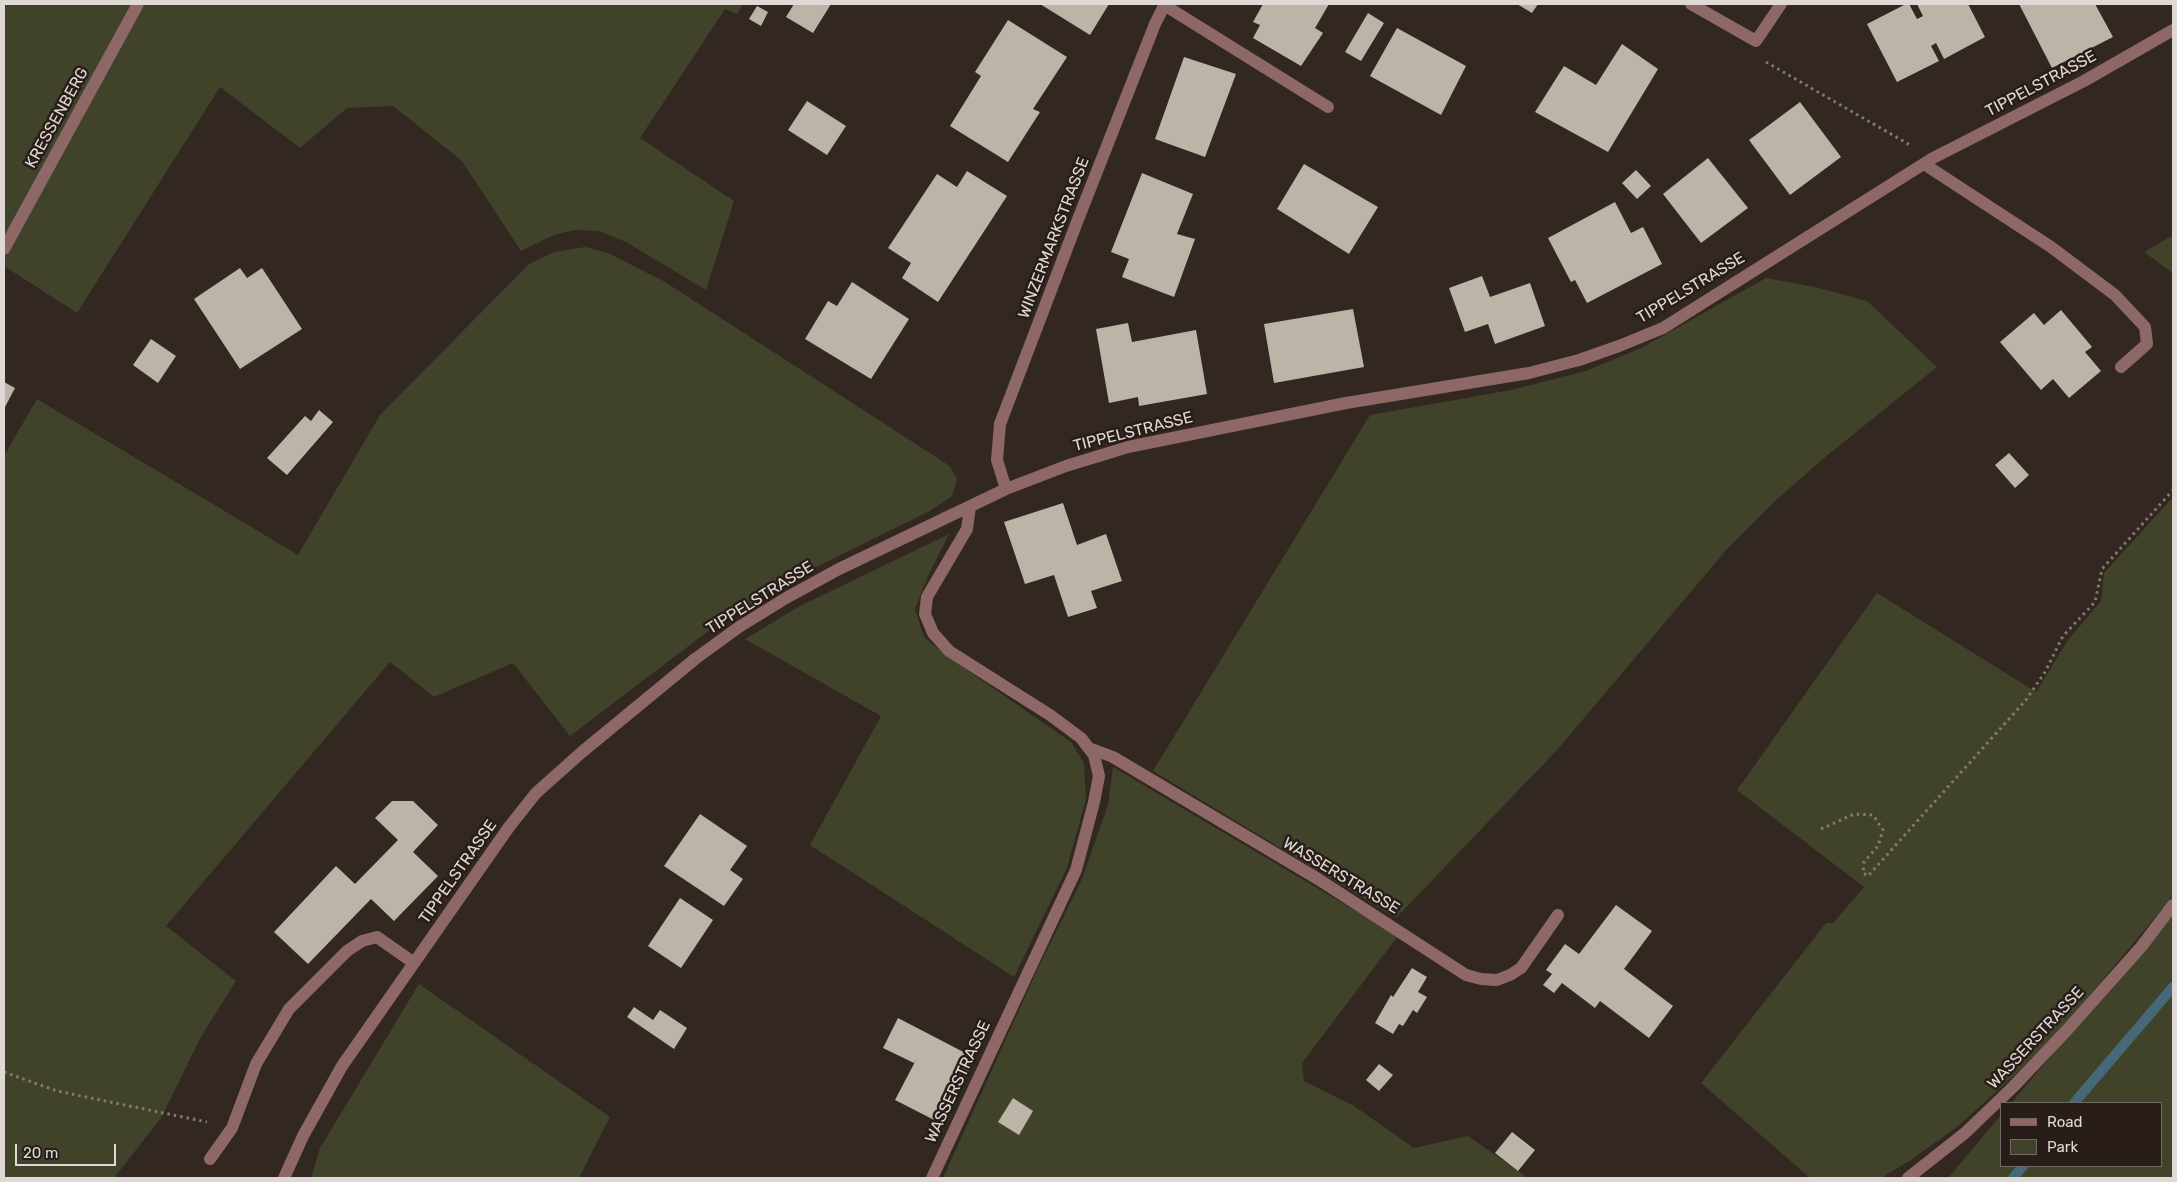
<!DOCTYPE html>
<html>
<head>
<meta charset="utf-8">
<style>
  body { margin:0 }
  #map { position:relative; width:2177px; height:1182px; overflow:hidden; background:#322721; font-family:Rubik,sans-serif }
  canvas { display:block }
  .frame { position:absolute; inset:0; border:5px solid #e0d8d4; pointer-events:none }
  .legend { position:absolute; left:2000px; top:1102px; width:162px; height:65px; box-sizing:border-box; background:#281d18; border:1px solid #726863; margin:0; padding:6px 9px; list-style:none; font-size:15px; color:#e0d8d4 }
  .legend li { display:flex; align-items:center; gap:10px; height:25px }
  .legend b { width:25px; border:1px solid #726863 }
  .scale { position:absolute; left:15px; top:1144px; width:101px; height:22px; box-sizing:border-box; border:2px solid #e0d8d4; border-top:0; padding-left:6px; font-size:15px; line-height:18px; white-space:nowrap; color:#e0d8d4; -webkit-text-stroke:4px #281d18; paint-order:stroke }
</style>
</head>
<body>
<div id="map">
<canvas width="2177" height="1182"></canvas>
<div class="frame"></div>
<ul class="legend">
<li><b style="height:6px;background:#8e6867"></b>Road</li>
<li><b style="height:14px;background:#40432a"></b>Park</li>
</ul>
<div class="scale">20 m</div>
</div>
<script>
const context = document.querySelector('canvas').getContext('2d');
context.lineJoin = 'round';
function fillPath(path, color) { context.fillStyle = color; context.fill(path, 'evenodd'); }
const shape = rows => new Path2D(rows.map(r => 'M' + r).join(''));
function trace(path, color, width, dash) { context.strokeStyle = color; context.lineWidth = width; context.lineCap = dash ? 'butt' : 'round'; context.setLineDash(dash || []); context.stroke(path); }
function label(font, color, halo, rows, align = 'center') {
  context.font = font + ' Rubik,sans-serif'; context.lineWidth = 5; context.setLineDash([]); context.textBaseline = 'middle'; context.strokeStyle = halo; context.fillStyle = color; for (const [text, x, y, turn = 0] of rows) {
    context.save(); context.translate(x, y); context.rotate((+turn || 0) * Math.PI / 180); context.textAlign = isNaN(turn) ? turn : align; if (halo) context.strokeText(text, 0, 0); context.fillText(text, 0, 0); context.restore();
  }
}
fillPath(shape([
  [4,4,131,4,4,241],
  [145,4,743,4,737,14,725,9,640,138,734,201,706,290,626,242,599,231,575,230,554,235,521,251,462,161,393,106,347,108,300,148,220,87,77,313,4,266,4,260],
  [2173,235,2173,273,2144,252],
  [585,247,608,253,665,282,950,466,957,479,952,496,930,511,818,566,707,632,570,736,513,663,434,697,390,662,166,926,236,981,202,1035,161,1118,114,1178,4,1178,4,456,37,399,298,555,380,415,529,264,554,252],
  [1766,278,1815,287,1867,301,1937,367,1824,458,1774,502,1727,549,1557,750,1396,918,1153,771,1370,415,1511,390,1586,371,1641,348],
  [2173,497,2173,896,2064,1026,2016,1074,1958,1126,1911,1160,1881,1178,1810,1178,1701,1083,1826,923,1833,923,1864,887,1737,790,1877,593,2036,692,2068,640,2101,601,2104,573],
  [949,534,928,576,915,609,924,637,944,654,1071,742,1084,763,1086,799,1067,868,1014,977,810,845,881,716,745,639,798,607],
  [1113,767,1398,936,1302,1063,1304,1081,1354,1106,1414,1148,1468,1136,1528,1178,943,1178,1038,968,1081,881,1108,805],
  [2173,913,2173,1178,1948,1178,2001,1115,2001,1166,2161,1166,2161,1103,2011,1103],
  [419,984,610,1117,579,1178,311,1178,320,1148]
]), '#40432a');
trace(shape([
  [2074,1103,2173,987],
  [2013,1178,2023,1166]
]), '#456978', 10);
fillPath(shape([
  [794,4,831,4,813,33,786,17],
  [1040,4,1109,4,1090,35],
  [1263,4,1329,4,1315,28,1323,33,1301,66,1253,38,1260,25,1253,22],
  [1517,4,1538,4,1532,13],
  [1906,4,1909,4,1917,19,1923,16,1917,4,1968,4,1985,37,1944,59,1936,43,1931,46,1939,61,1897,82,1867,24],
  [2019,4,2095,4,2113,37,2052,68],
  [757,6,768,12,761,26,749,19],
  [1368,13,1384,23,1361,61,1345,52],
  [1008,20,1067,57,1033,109,1040,112,1008,162,950,126,981,76,975,72],
  [1397,28,1466,66,1441,115,1370,76],
  [1622,44,1658,69,1608,152,1535,112,1564,66,1596,85],
  [1184,57,1236,74,1205,157,1155,139],
  [807,101,846,126,827,155,788,130],
  [1800,102,1841,157,1790,195,1749,140],
  [1708,158,1748,208,1701,243,1663,194],
  [1304,164,1378,207,1349,254,1277,209],
  [1636,170,1651,186,1637,199,1622,183],
  [967,171,1007,196,938,302,902,278,911,263,888,248,937,174,957,187],
  [1142,173,1193,194,1177,234,1195,239,1174,297,1122,277,1129,259,1111,252],
  [1615,202,1631,233,1643,227,1662,264,1587,303,1575,280,1571,282,1548,238],
  [240,268,247,278,262,268,302,329,240,369,194,299],
  [1482,276,1490,297,1530,283,1545,326,1495,344,1488,324,1465,332,1449,288],
  [852,282,909,319,871,379,805,339,828,301,837,306],
  [1353,309,1364,367,1274,383,1264,324],
  [2061,310,2092,347,2085,352,2101,371,2069,398,2053,379,2041,390,2000,342,2034,313,2044,325],
  [1128,323,1132,342,1196,330,1207,394,1139,406,1138,397,1109,403,1096,329],
  [151,339,176,356,158,383,133,365],
  [4,382,15,388,4,409],
  [319,410,333,422,287,475,267,458,305,416,311,421],
  [2009,453,2029,475,2015,488,1995,465],
  [1063,503,1077,545,1106,534,1122,581,1091,591,1097,608,1068,617,1054,575,1025,584,1004,522],
  [392,801,413,801,438,825,413,852,438,876,394,921,371,899,308,964,274,932,336,866,355,884,398,840,375,818],
  [700,814,747,846,730,870,743,879,724,906,664,866],
  [680,898,713,920,681,968,648,946],
  [1616,905,1652,931,1624,969,1673,1006,1649,1038,1600,1001,1595,1008,1562,983,1554,993,1543,985,1552,974,1546,970,1565,944,1579,954],
  [1412,968,1427,977,1418,992,1427,997,1417,1013,1413,1010,1403,1026,1399,1024,1393,1034,1375,1023,1391,995,1393,997],
  [634,1007,653,1020,660,1010,687,1028,674,1049,627,1017],
  [898,1018,975,1058,942,1124,895,1100,917,1058,914,1063,883,1048],
  [1379,1064,1393,1075,1379,1091,1366,1080],
  [1013,1098,1033,1111,1019,1135,998,1122],
  [1512,1132,1535,1150,1518,1171,1495,1153]
]), '#bdb4a8');
trace(shape([
  [1766,62,1910,145],
  [1821,829,1854,814,1873,815,1883,830,1878,846,1864,862,1863,873,1868,876,2026,700,2045,672,2063,636,2095,602,2102,569,2173,490],
  [4,1072,57,1091,207,1122]
]), '#847a75', 3, [2.5, 4]);
trace(shape([
  [1691,4,1756,41,1781,4],
  [1164,5,1328,107],
  [1924,164,2051,247,2115,295,2145,327,2147,344,2121,367],
  [4,249,138,4],
  [1006,489,997,460,1000,424,1077,222,1155,24,1165,4],
  [1089,748,1113,757,1318,879,1466,975,1481,979,1497,980,1510,975,1521,968,1558,915],
  [210,1159,232,1128,256,1064,289,1009,347,951,362,941,377,937,414,963],
  [284,1178,303,1136,342,1066,509,827,536,793,582,752,695,659,739,627,786,598,839,569,1006,489,1066,466,1128,447,1346,403,1529,373,1579,360,1619,346,1663,328,1933,158,2084,81,2173,30],
  [932,1178,1076,870,1094,802,1099,776,1094,755,1081,738,1050,715,949,651,933,633,925,614,927,597,967,529,970,507],
  [1908,1178,1965,1133,2013,1087,2067,1030,2141,947,2173,905]
]), '#8e6867', 12);
label('16px', '#e0d8d4', '#281d18', [
  ["TIPPELSTRASSE",2041,84,-28],
  ["KRESSENBERG",57,118,-61],
  ["WINZERMARKSTRASSE",1054,238,-69],
  ["TIPPELSTRASSE",1691,288,-31],
  ["TIPPELSTRASSE",1133,432,-14],
  ["TIPPELSTRASSE",760,598,-32],
  ["TIPPELSTRASSE",458,872,-55],
  ["WASSERSTRASSE",1341,876,31],
  ["WASSERSTRASSE",2036,1038,-47],
  ["WASSERSTRASSE",958,1082,-65]
]);
</script>
</body>
</html>
